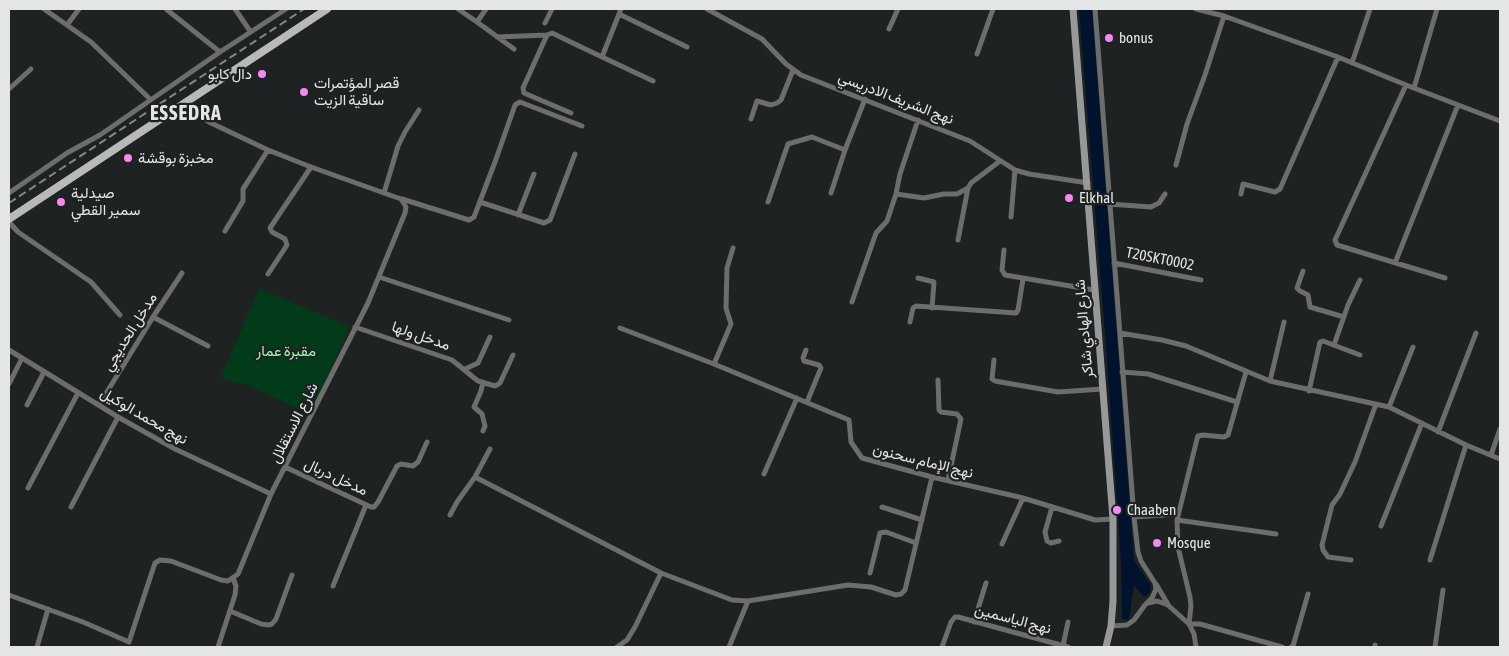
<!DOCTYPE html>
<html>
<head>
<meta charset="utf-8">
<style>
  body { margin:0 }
  #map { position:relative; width:1509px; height:656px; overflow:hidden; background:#1f2222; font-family:"Asap Condensed",sans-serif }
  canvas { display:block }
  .frame { position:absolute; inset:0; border:10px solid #e3e5e6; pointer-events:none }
</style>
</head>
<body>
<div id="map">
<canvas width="1509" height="656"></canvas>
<div class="frame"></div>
</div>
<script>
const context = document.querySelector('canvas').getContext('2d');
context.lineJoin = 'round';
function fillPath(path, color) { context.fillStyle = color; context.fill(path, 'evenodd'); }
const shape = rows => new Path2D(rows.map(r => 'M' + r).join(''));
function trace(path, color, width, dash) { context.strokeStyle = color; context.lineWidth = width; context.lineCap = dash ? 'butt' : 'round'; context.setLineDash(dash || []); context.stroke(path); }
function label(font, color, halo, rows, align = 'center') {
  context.font = font + ' "Asap Condensed",Vazirmatn,sans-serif'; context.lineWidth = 4.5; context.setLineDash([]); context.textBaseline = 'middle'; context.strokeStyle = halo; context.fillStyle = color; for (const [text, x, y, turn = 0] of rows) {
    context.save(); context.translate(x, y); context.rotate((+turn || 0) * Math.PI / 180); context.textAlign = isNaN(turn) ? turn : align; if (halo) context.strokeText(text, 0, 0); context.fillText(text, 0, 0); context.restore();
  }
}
fillPath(shape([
  [259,289,269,294,270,293,350,327,319,393,307,413,241,382,239,384,221,377]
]), '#023b19');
fillPath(shape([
  [1079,9,1092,9,1134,560,1151,586,1150,593,1144,597,1134,585,1129,620,1122,619,1121,561,1106,346]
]), '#00122d');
trace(shape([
  [44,9,91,42,150,99],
  [166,9,220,52],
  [235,9,250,31],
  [458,9,477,22],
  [486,9,477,22,514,49],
  [621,9,602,57,653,81],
  [707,9,762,39,786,64,801,75,970,141,1015,170,1029,174,1088,183],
  [1095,9,1134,517,1138,552,1141,561,1155,583,1156,589,1152,598,1145,605,1134,620,1127,625,1111,626],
  [1196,9,1224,16,1338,57,1406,85,1500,121],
  [619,14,687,47],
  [545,23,552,9],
  [67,25,79,9],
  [889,29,898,9],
  [497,37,547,35],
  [977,54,993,9],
  [1352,63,1370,9],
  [1406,85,1335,240,1337,245,1445,278],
  [1414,88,1437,9],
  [9,89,31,69],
  [571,113,524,93,523,88,547,35,552,33,602,57],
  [751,119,757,101,771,105,777,103,781,100,793,70],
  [1176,165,1187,124,1205,75,1224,16],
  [9,193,67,153,100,135,220,52,286,9],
  [384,193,398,146,405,132,419,110],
  [831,193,845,150,865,99],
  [896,194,924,198,944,194,957,194,968,188],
  [1241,194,1243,184,1275,192,1280,189,1338,57],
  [402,199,469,220,474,217,495,162,515,105,520,102,582,126],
  [480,202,544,223,550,220,575,154],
  [768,202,788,144,812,137,845,150],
  [1109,204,1151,207,1159,203,1165,194],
  [518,215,534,174],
  [1011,217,1015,170],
  [9,222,18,232,91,282,120,315],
  [225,231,243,201,243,189,245,186,268,150],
  [958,240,968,188,971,183,1000,161],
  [1004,250,1002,270,1005,275,1094,290],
  [1114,263,1201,280],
  [1395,263,1458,105],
  [1303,271,1297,288,1300,291,1308,295,1310,307,1344,317],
  [268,274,287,245,285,239,272,232,270,228,311,167],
  [379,277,509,320],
  [918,278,934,282,932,308],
  [852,302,876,233,887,221,896,194,900,174,918,120],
  [153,317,208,346],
  [910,322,913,308,916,306,1016,313,1018,310,1023,279],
  [355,327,452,360,478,381,495,386,500,383,513,355],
  [620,328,714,364,849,420,851,442,862,458,932,477,1023,498,1095,520,1113,519],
  [1120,333,1162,340,1186,346,1270,381,1389,407,1466,445,1500,459],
  [1334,345,1348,305,1360,280],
  [9,350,118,417,175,449,271,494],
  [806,350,803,358,804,361,819,365,821,368,807,402],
  [994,360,992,379,995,381,1058,392,1102,389],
  [714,364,731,324,726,308,727,268,733,248],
  [465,369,478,363,490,337],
  [1122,372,1148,374,1161,378,1237,402],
  [938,380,939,410,941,412,957,414,961,419,948,480],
  [1270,381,1284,322],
  [483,382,481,391,474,407,482,414,485,426,483,431],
  [9,384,22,358],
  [1309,391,1320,342,1323,341,1360,355],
  [27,405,44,372],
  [99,405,153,317,182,273],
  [1389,407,1413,347],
  [1438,432,1476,333],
  [1491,455,1500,429],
  [285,467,371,507,374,507,378,502,397,466,401,464,413,466,418,462,427,442],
  [764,474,797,398],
  [475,477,490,449],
  [28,488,78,393],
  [71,507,118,417],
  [882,507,922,520],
  [1052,507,1045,532,1047,541,1051,543,1059,541],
  [450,515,457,502,475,477,661,573,732,600,748,601,848,585,871,587,896,595,901,594,905,590,932,477],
  [1134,517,1178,514],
  [1177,520,1276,534],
  [1381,526,1422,423],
  [1002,544,1023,498],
  [1351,560,1328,557,1323,550,1322,545,1332,505,1340,494,1355,462,1376,404],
  [1430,560,1466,445],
  [870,573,880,533,886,532,916,543],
  [1156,584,1169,606,1189,624,1194,634,1196,647],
  [333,586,366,505],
  [9,595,83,622,129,642,153,569,155,563,160,560,171,561,221,580,228,581,238,574,271,494,368,303,405,213,406,207,401,199,311,167,268,150,211,123,191,111,184,102],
  [1148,603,1157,601,1168,605],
  [230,611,261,624,268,625,272,624,276,619,292,575],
  [974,622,986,583],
  [1189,624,1191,606,1190,597,1178,547,1177,520,1197,439,1198,436,1203,435,1224,437,1228,435,1246,372],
  [1189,624,1200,624,1282,647],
  [1063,646,1068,622],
  [37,647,48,609],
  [218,647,235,595,236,586,233,578],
  [617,647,627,640,635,627,661,573],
  [729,647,748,601],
  [942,647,951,622,955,617,958,617,1068,647],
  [1291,647,1293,646,1308,594],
  [1375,647,1375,645],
  [1435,647,1443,590]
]), '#6c6d6d', 5);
trace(shape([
  [1073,9,1113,519,1113,602,1111,626,1106,647]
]), '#969998', 7);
trace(shape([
  [9,219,327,9]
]), '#b7bab9', 8);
trace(shape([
  [9,203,304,9]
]), '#848787', 2, [8, 4]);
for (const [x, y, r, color] of [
  [1109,38,5,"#f689ee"],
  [262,74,5,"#f689ee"],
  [304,92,5,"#f689ee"],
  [128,158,5,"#f689ee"],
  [1069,198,5,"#f689ee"],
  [61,202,5,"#f689ee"],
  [1117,510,5,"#f689ee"],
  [1157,543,5,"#f689ee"]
]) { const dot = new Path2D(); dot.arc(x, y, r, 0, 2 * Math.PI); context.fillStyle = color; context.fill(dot); trace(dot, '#1f2222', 2); }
label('15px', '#e3e5e6', '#1f2222', [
  ["bonus",1119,38],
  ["دال كابو",252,74,"right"],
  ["قصر المؤتمرات",314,83],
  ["ساقية الزيت",314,100],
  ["مخبزة بوقشة",138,158],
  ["صيدلية",71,193],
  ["سمير القطي",71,210],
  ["Elkhal",1079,198],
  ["Chaaben",1127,510],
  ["Mosque",1167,543]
], 'left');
label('15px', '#e3e5e6', '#1f2222', [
  ["نهج الشريف الادريسي",896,98,21],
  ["T20SKT0002",1160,259,11],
  ["شارع الهادي شاكر",1084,329,-95],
  ["مدخل الحديجي",130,332,-58],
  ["مدخل ولها",421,336,19],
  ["نهج محمد الوكيل",144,416,30],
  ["شارع الاستقلال",294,423,-63],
  ["نهج الإمام سحنون",923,461,14],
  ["مدخل دربال",336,477,25],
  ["نهج الياسمين",1013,619,15]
]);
label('15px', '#98f7b1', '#1f2222', [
  ["مقبرة عمار",286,351]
]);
context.letterSpacing = '1px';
label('bold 20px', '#e3e5e6', '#1f2222', [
  ["ESSEDRA",186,114]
]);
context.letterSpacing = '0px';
</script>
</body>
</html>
